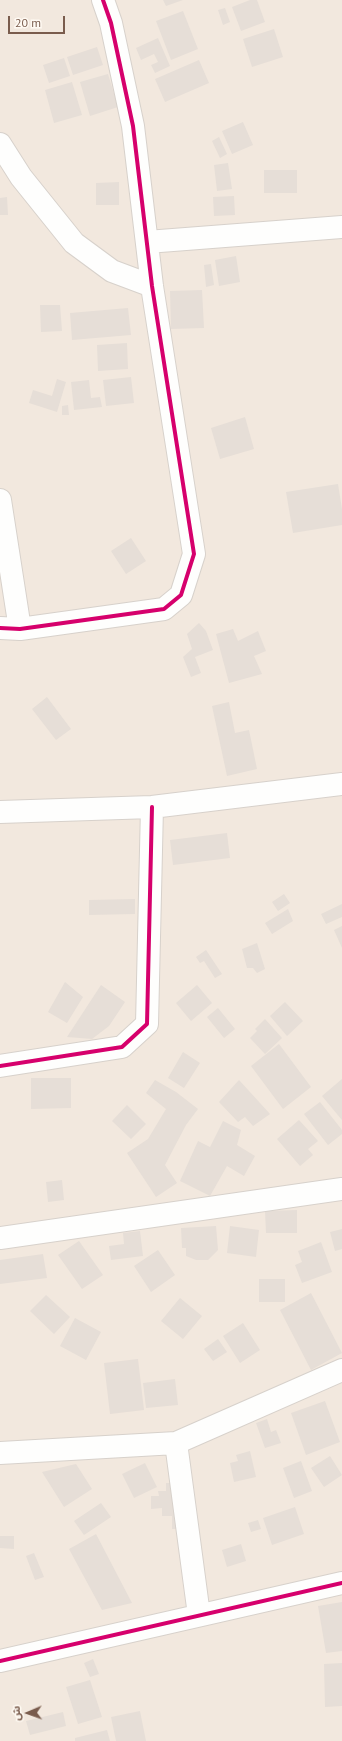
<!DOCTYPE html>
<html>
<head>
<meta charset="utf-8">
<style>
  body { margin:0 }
  #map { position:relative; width:342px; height:1741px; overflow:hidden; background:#f9f5f0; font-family:"PT Sans","Noto Sans Arabic",sans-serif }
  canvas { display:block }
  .north { position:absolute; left:8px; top:1693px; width:40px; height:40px; -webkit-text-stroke:3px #fffaf3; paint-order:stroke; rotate:268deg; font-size:11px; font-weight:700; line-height:16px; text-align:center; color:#7a5c4d }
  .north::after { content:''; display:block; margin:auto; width:14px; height:18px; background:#7a5c4d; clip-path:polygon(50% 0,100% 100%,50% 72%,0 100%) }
  .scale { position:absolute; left:8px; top:16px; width:57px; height:18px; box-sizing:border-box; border:2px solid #7a5c4d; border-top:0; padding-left:5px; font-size:12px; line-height:14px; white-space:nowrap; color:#7a5c4d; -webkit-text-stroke:3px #fffaf3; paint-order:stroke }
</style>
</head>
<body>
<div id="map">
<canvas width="342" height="1741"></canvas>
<div class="north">ش</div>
<div class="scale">20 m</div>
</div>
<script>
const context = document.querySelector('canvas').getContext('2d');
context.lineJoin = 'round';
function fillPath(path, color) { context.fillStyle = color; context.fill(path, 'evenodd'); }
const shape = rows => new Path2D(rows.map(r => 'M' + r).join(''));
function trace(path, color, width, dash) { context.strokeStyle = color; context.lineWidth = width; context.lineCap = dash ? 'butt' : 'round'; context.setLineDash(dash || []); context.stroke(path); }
fillPath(shape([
  [0,0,342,0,342,1741,0,1741]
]), '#f2e8de');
fillPath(shape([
  [163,0,183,0,166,6],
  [250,0,257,0,265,22,241,31,232,7],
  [225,8,230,22,223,25,218,10],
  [183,11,198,49,171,60,156,21],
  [274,29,283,57,252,67,243,39],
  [158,38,170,66,155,73,151,65,158,62,154,54,141,60,136,48],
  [97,47,103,65,73,75,67,57],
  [64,58,70,76,49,83,43,65],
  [199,60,209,83,165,102,155,79],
  [108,74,118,107,90,116,80,82],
  [72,82,82,115,54,123,45,90],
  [243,122,253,145,232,154,222,131],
  [219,137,227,154,220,158,212,141],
  [228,163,232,189,217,191,214,165],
  [264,170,297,170,297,193,264,193],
  [119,182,119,205,96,205,96,183],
  [234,196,235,215,214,216,213,197],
  [7,197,8,215,0,215,0,198],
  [236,256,240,282,219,286,215,260],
  [211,264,214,285,206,287,204,265],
  [202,290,204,328,171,329,170,291],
  [40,305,60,305,62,331,41,332],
  [128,308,131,335,72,340,70,313],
  [127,343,128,369,98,371,97,345],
  [131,377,134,403,106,406,103,380],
  [57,379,66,382,57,412,29,403,33,390,52,396],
  [89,380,91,398,100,397,102,407,74,410,71,382],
  [68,405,69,415,62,415,62,406],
  [245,417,254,449,220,459,211,428],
  [338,484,342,509,342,525,293,533,286,492],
  [131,538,146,561,126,574,111,551],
  [199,623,206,631,213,650,195,657,201,673,191,677,183,657,192,649,187,634],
  [233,629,238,641,258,631,266,651,254,656,262,674,229,683,216,634],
  [47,697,71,729,56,740,32,709],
  [229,702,235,733,249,730,257,769,227,776,212,706],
  [227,833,230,858,173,865,170,840],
  [284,894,290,903,278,911,272,902],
  [135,899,135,914,89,915,89,900],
  [342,904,342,917,326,924,321,914],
  [288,909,293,921,272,934,265,923],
  [342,926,342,948,334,930],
  [257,943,265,969,257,973,253,968,247,968,242,949],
  [206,950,222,974,215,978,204,961,200,963,196,957],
  [65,982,83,997,67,1023,48,1012],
  [101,985,125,1002,109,1026,92,1039,67,1037],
  [197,985,212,1003,191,1021,176,1003],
  [285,1002,303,1021,287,1036,270,1016],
  [218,1008,235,1029,224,1038,207,1017],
  [265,1019,282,1038,265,1054,250,1038,257,1031,255,1029],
  [279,1044,311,1087,283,1109,251,1066],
  [183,1052,200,1063,184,1088,168,1078],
  [31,1078,71,1078,71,1108,31,1109],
  [342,1079,342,1120,322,1096],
  [155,1080,176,1092,198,1109,186,1125,165,1165,177,1183,156,1197,127,1153,148,1139,166,1109,146,1093],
  [239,1080,270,1114,253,1126,245,1117,238,1122,219,1102],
  [320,1102,342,1130,342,1134,328,1145,304,1114],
  [127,1105,146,1124,131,1139,112,1121],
  [299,1120,318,1141,308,1149,313,1155,300,1166,277,1139],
  [223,1121,241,1130,237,1145,255,1156,244,1176,227,1166,210,1196,180,1181,198,1141,210,1147],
  [62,1180,64,1200,48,1202,46,1182],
  [297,1210,297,1233,266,1233,265,1211],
  [216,1226,218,1250,208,1260,196,1260,186,1256,186,1248,182,1248,181,1228],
  [230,1226,259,1230,256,1257,227,1253],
  [342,1229,342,1249,335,1251,330,1232],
  [140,1231,143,1256,111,1260,109,1246,124,1244,123,1233],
  [79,1241,103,1275,82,1289,58,1255],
  [321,1242,332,1272,302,1283,295,1265,302,1262,298,1251],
  [158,1250,175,1275,151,1292,134,1266],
  [43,1254,47,1278,0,1284,0,1260],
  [259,1279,285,1279,285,1302,259,1302],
  [311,1293,342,1353,311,1370,280,1310],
  [46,1295,70,1317,54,1334,30,1311],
  [180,1298,202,1316,183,1339,161,1321],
  [75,1318,101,1332,86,1360,60,1346],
  [243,1323,260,1350,240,1363,223,1336],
  [218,1339,227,1352,213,1361,204,1349],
  [138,1359,144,1410,110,1414,104,1363],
  [175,1379,178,1405,146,1408,143,1383],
  [325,1401,340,1442,306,1455,291,1413],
  [267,1419,271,1432,276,1430,281,1443,265,1448,256,1423],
  [250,1451,256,1477,234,1482,230,1463,238,1461,236,1455],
  [330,1456,342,1475,324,1487,311,1468],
  [301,1461,312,1491,294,1498,283,1468],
  [145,1463,157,1487,134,1498,122,1474],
  [76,1464,92,1489,64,1507,42,1472],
  [166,1483,176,1483,178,1529,172,1529,172,1516,162,1516,162,1508,151,1509,151,1496,159,1496,158,1491,166,1491],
  [101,1503,111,1517,84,1535,74,1521],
  [295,1507,304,1534,272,1545,263,1518],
  [258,1520,261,1529,251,1532,248,1523],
  [96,1534,132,1603,102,1610,69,1549],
  [0,1536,14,1536,14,1549,0,1548],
  [241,1544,246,1561,227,1567,222,1550],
  [34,1553,44,1577,35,1580,26,1556],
  [342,1602,342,1651,326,1653,318,1606],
  [93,1659,99,1674,90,1677,84,1663],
  [342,1663,342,1706,325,1707,324,1664],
  [90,1680,102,1717,78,1724,66,1687],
  [140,1711,146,1741,116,1741,111,1717],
  [63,1712,66,1726,30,1735,26,1721],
  [107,1730,110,1741,75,1741,75,1738]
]), '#e6ded7');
const minor = shape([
  [0,144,21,177,74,243,112,271,152,286],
  [147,242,342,227],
  [0,500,20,629],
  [0,628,20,629,164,609,181,595,194,554,152,286,133,126,111,23,103,0],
  [0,812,152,807,342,784],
  [0,1066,122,1047,147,1024,152,807],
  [0,1238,342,1189],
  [176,1443,342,1370],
  [0,1453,176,1443,199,1615],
  [0,1661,342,1583]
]);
trace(minor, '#d7d1cb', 24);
trace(minor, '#fefefd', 22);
trace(shape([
  [0,628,20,629,164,609,181,595,194,554,152,286,133,126,111,23,103,0],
  [0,1066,122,1047,147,1024,152,807],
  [0,1661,342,1583]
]), '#d6006c', 4);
</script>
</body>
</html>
